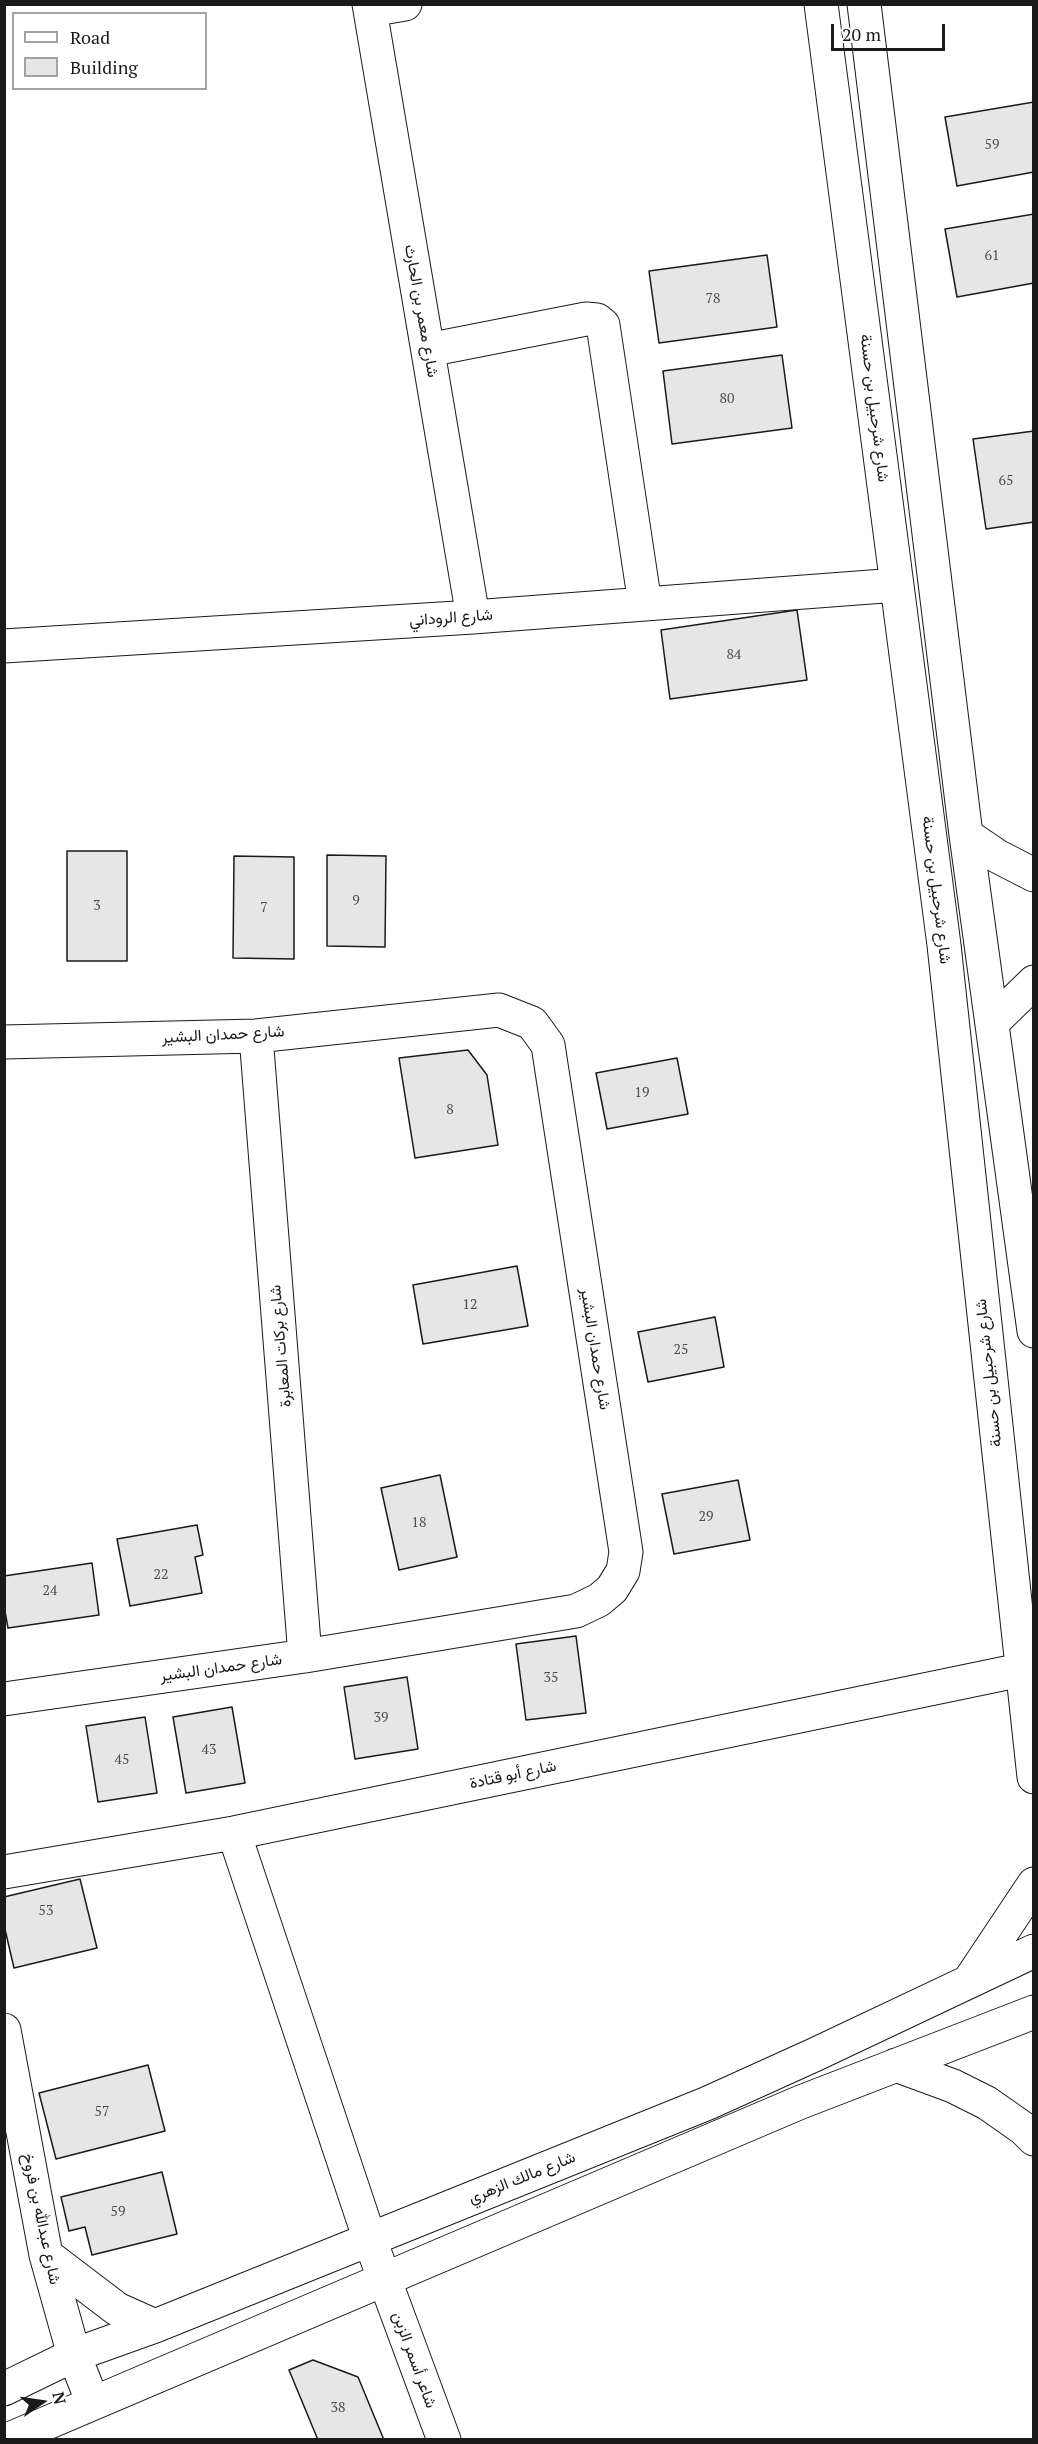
<!DOCTYPE html>
<html>
<head>
<meta charset="utf-8">
<style>
  body { margin:0 }
  #map { position:relative; width:1038px; height:2444px; overflow:hidden; background:#fff; font-family:"PT Serif",serif }
  canvas { display:block }
  .frame { position:absolute; inset:0; border:6px solid #1a1a1a; pointer-events:none }
  .legend { position:absolute; left:12px; top:12px; width:195px; height:78px; box-sizing:border-box; background:#fff; border:2px solid #a3a3a3; margin:0; padding:8px 10px; list-style:none; font-size:18px; color:#1a1a1a }
  .legend li { display:flex; align-items:center; gap:12px; height:30px }
  .legend b { width:30px; border:2px solid #a3a3a3 }
  .north { position:absolute; left:12px; top:2372px; width:60px; height:60px; -webkit-text-stroke:4px #fff; paint-order:stroke; rotate:77deg; font-size:16px; font-weight:700; line-height:24px; text-align:center; color:#1a1a1a }
  .north::after { content:''; display:block; margin:auto; width:21px; height:27px; background:#1a1a1a; clip-path:polygon(50% 0,100% 100%,50% 72%,0 100%) }
  .scale { position:absolute; left:831px; top:24px; width:114px; height:27px; box-sizing:border-box; border:3px solid #1a1a1a; border-top:0; padding-left:8px; font-size:18px; line-height:21px; white-space:nowrap; color:#1a1a1a; -webkit-text-stroke:4px #fff; paint-order:stroke }
</style>
</head>
<body>
<div id="map">
<canvas width="1038" height="2444"></canvas>
<div class="frame"></div>
<ul class="legend">
<li><b style="height:8px;background:#fff"></b>Road</li>
<li><b style="height:16px;background:#e6e6e6"></b>Building</li>
</ul>
<div class="north">N</div>
<div class="scale">20 m</div>
</div>
<script>
const context = document.querySelector('canvas').getContext('2d');
context.lineJoin = 'round';
function fillPath(path, color) { context.fillStyle = color; context.fill(path, 'evenodd'); }
const shape = rows => new Path2D(rows.map(r => 'M' + r).join(''));
function trace(path, color, width, dash) { context.strokeStyle = color; context.lineWidth = width; context.lineCap = dash ? 'butt' : 'round'; context.setLineDash(dash || []); context.stroke(path); }
function label(font, color, halo, rows, align = 'center') {
  context.font = font + ' "PT Serif",Vazirmatn,serif'; context.lineWidth = 4.5; context.setLineDash([]); context.textBaseline = 'middle'; context.strokeStyle = halo; context.fillStyle = color; for (const [text, x, y, turn = 0] of rows) {
    context.save(); context.translate(x, y); context.rotate((+turn || 0) * Math.PI / 180); context.textAlign = isNaN(turn) ? turn : align; if (halo) context.strokeText(text, 0, 0); context.fillText(text, 0, 0); context.restore();
  }
}
const building = shape([
  [1034,102,1034,172,957,186,945,117,1034,102],
  [1034,214,1034,283,957,297,945,229,1034,214],
  [767,255,777,327,659,343,649,271,767,255],
  [782,355,792,428,672,444,663,371,782,355],
  [1034,431,1034,522,986,529,973,439,1034,431],
  [797,610,807,680,670,699,661,630,797,610],
  [67,851,127,851,127,961,67,961,67,851],
  [327,855,386,856,385,947,327,946,327,855],
  [234,856,294,857,294,959,233,958,234,856],
  [468,1050,487,1075,498,1145,415,1158,399,1058,468,1050],
  [677,1058,688,1114,607,1129,596,1073,677,1058],
  [517,1266,528,1326,423,1344,413,1285,517,1266],
  [715,1317,724,1367,648,1382,638,1332,715,1317],
  [440,1475,457,1557,399,1570,381,1488,440,1475],
  [738,1480,750,1540,674,1554,662,1494,738,1480],
  [197,1525,203,1555,195,1557,202,1593,130,1606,117,1539,197,1525],
  [92,1563,99,1615,8,1628,4,1606,4,1576,92,1563],
  [576,1636,586,1713,526,1720,516,1644,576,1636],
  [407,1677,418,1749,355,1759,344,1687,407,1677],
  [232,1707,245,1783,186,1793,173,1717,232,1707],
  [145,1717,157,1793,98,1802,86,1726,145,1717],
  [80,1879,97,1948,14,1968,4,1925,4,1897,80,1879],
  [148,2065,165,2131,56,2159,39,2093,148,2065],
  [162,2172,177,2234,92,2255,85,2227,69,2231,61,2197,162,2172],
  [313,2360,358,2377,384,2440,318,2440,289,2370,313,2360]
]);
fillPath(building, '#e6e6e6');
trace(building, '#1a1a1a', 1.5);
const minor = shape([
  [369,4,473,617],
  [821,4,944,945,1034,1777],
  [864,4,966,835,1034,1331],
  [370,10,405,4],
  [428,350,586,319,597,320,603,325,645,604],
  [4,646,473,617,897,585],
  [966,835,997,856,1034,875],
  [993,1022,1034,982],
  [256,1036,305,1656],
  [4,1042,256,1036,499,1010,532,1023,548,1045,626,1552,623,1571,612,1589,599,1600,576,1611,305,1656,4,1699],
  [234,1833,370,2240,444,2440],
  [4,1872,234,1833,1021,1670],
  [970,1980,1034,1884],
  [4,2030,46,2255,74,2355,93,2403],
  [896,2065,953,2086,987,2103,1024,2129,1034,2139],
  [46,2255,117,2309,155,2326],
  [4,2389,74,2355,155,2326,708,2103,814,2055,1034,1951],
  [7,2440,801,2102,1034,2012]
]);
trace(minor, '#1a1a1a', 35);
trace(minor, '#fff', 33);
label('14px', '#4d4d4d', null, [
  ["59",992,145],
  ["61",992,256],
  ["78",713,299],
  ["80",727,399],
  ["65",1006,481],
  ["84",734,655],
  ["9",356,901],
  ["3",97,906],
  ["7",264,908],
  ["19",642,1093],
  ["8",450,1110],
  ["12",470,1305],
  ["25",681,1350],
  ["29",706,1517],
  ["18",419,1523],
  ["22",161,1575],
  ["24",50,1591],
  ["35",551,1678],
  ["39",381,1718],
  ["43",209,1750],
  ["45",122,1760],
  ["53",46,1911],
  ["57",102,2112],
  ["59",118,2212],
  ["38",338,2408]
]);
label('16px', '#1a1a1a', '#fff', [
  ["شارع معمر بن الحارث",421,311,80],
  ["شارع شرحبيل بن حسنة",874,408,83],
  ["شارع الروداني",451,618,-4],
  ["شارع شرحبيل بن حسنة",936,890,83],
  ["شارع حمدان البشير",223,1035,-3],
  ["شارع بركات المعابرة",281,1346,-95],
  ["شارع حمدان البشير",595,1349,81],
  ["شارع شرحبيل بن حسنة",989,1373,-96],
  ["شارع حمدان البشير",221,1668,-8],
  ["شارع أبو قتادة",513,1775,-12],
  ["شارع مالك الزهري",522,2178,-22],
  ["شارع عبدالله بن فروخ",41,2219,78],
  ["شاعر أسمر الزبن",414,2360,70]
]);
</script>
</body>
</html>
